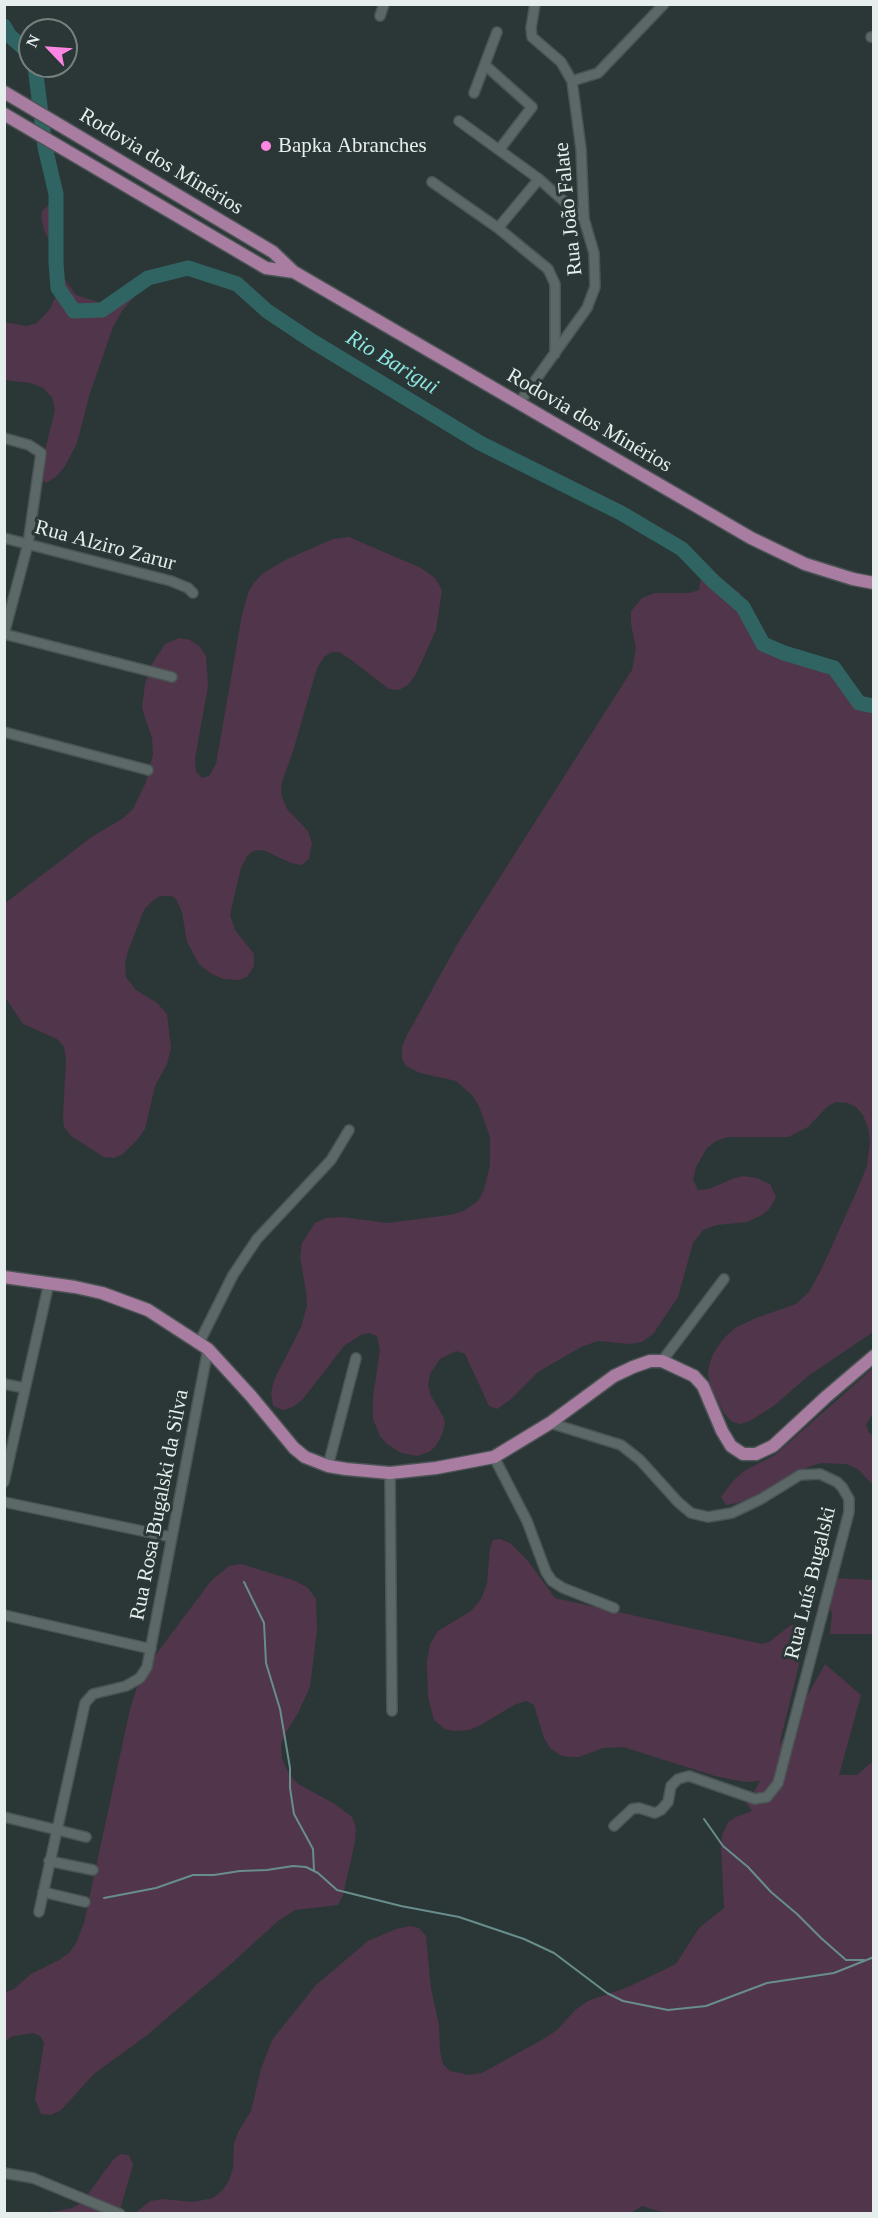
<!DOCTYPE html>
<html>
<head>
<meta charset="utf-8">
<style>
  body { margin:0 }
  #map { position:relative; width:878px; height:2218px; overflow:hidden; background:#2b3736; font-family:"Times New Roman",serif }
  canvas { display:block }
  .frame { position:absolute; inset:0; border:6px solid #e6eded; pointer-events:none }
  .north { position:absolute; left:18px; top:18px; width:60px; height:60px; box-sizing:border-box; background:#2b3736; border:2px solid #76807f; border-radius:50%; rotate:295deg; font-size:16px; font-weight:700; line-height:24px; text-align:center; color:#e6eded }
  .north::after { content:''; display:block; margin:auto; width:21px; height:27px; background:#fd86e3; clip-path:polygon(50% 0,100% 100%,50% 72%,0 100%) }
</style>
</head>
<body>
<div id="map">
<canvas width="878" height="2218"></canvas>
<div class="frame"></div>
<div class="north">N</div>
</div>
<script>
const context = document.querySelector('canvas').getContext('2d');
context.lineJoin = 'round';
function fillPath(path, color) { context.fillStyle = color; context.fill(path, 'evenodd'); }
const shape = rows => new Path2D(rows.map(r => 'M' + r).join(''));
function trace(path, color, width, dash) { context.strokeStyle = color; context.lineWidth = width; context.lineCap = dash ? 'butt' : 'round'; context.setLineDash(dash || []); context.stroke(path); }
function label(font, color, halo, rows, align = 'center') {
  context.font = font + ' "Times New Roman",serif'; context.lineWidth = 6; context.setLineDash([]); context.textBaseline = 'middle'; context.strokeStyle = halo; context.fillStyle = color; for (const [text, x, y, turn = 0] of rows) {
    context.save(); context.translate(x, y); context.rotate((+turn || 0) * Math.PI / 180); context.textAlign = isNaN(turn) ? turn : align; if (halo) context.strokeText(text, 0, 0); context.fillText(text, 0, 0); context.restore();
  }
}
fillPath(shape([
  [62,202,60,273,76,295,104,304,151,272,156,272,122,311,113,327,90,393,77,443,65,466,56,477,46,483,41,478,41,466,55,410,52,397,43,388,30,383,5,380,4,322,27,326,37,323,50,309,56,296,59,269,55,252,44,230,41,218,42,211,51,203],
  [349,537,421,568,435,578,442,590,436,630,416,674,408,685,399,690,389,689,350,659,339,652,332,652,324,657,317,668,294,748,282,782,281,795,287,809,308,831,312,843,309,859,302,865,291,863,263,850,253,851,247,856,241,868,230,915,235,930,254,954,254,966,247,977,239,980,223,979,210,973,199,964,187,942,182,912,176,899,171,896,160,896,151,902,144,910,128,951,125,964,126,977,136,990,157,1003,167,1014,171,1048,167,1064,155,1086,145,1129,137,1140,123,1154,114,1158,104,1157,71,1136,64,1127,63,1117,66,1060,64,1047,57,1039,23,1024,5,997,4,904,93,836,122,819,133,809,146,782,153,754,152,738,142,708,145,684,152,664,165,644,179,638,190,640,199,646,206,656,208,686,195,759,196,772,202,778,209,776,216,764,242,615,248,593,253,584,262,574,285,560,333,539],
  [696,566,740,593,755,628,770,641,817,657,865,702,873,704,873,1332,808,1376,775,1405,750,1421,740,1424,732,1422,724,1413,711,1388,708,1375,709,1366,713,1354,724,1338,735,1328,756,1318,796,1304,809,1292,822,1268,858,1188,867,1166,870,1142,868,1128,863,1115,856,1107,848,1103,836,1102,828,1106,808,1127,788,1137,728,1137,716,1141,707,1148,696,1167,693,1180,698,1190,709,1189,732,1179,743,1176,757,1178,770,1184,776,1197,770,1208,762,1215,747,1222,717,1225,703,1230,693,1243,678,1297,653,1334,642,1342,630,1344,598,1341,581,1347,538,1372,510,1400,497,1409,489,1406,465,1354,456,1351,440,1359,430,1374,428,1385,431,1396,443,1416,445,1423,442,1435,435,1447,429,1452,417,1456,401,1453,387,1444,380,1436,373,1419,373,1397,380,1350,377,1336,369,1333,361,1335,345,1345,302,1400,293,1407,283,1410,273,1406,271,1393,274,1380,301,1327,307,1306,306,1291,300,1257,302,1243,315,1223,326,1218,343,1217,387,1223,450,1215,464,1211,478,1201,484,1190,490,1165,490,1137,479,1106,472,1095,456,1081,420,1073,406,1066,402,1059,402,1047,407,1035,458,943,632,670,636,648,631,624,631,611,642,598,655,593,689,593,699,590,701,578],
  [873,1368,873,1413,866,1425,869,1433,873,1435,873,1485,858,1469,846,1464,822,1463,808,1467,751,1498,737,1503,726,1505,721,1497,733,1481,744,1471,775,1455],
  [500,1539,510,1543,528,1561,555,1598,762,1644,769,1642,791,1625,800,1625,803,1629,802,1652,779,1746,825,1664,861,1695,839,1775,857,1775,873,1761,873,2213,668,2214,642,2206,629,2214,134,2214,150,2201,163,2199,193,2202,213,2198,223,2190,229,2180,233,2168,234,2144,238,2132,251,2111,261,2069,272,2040,316,1985,368,1941,396,1929,410,1926,419,1928,426,1936,431,1989,439,2025,440,2051,443,2064,450,2071,469,2075,482,2073,545,2038,557,2030,575,2010,588,2001,628,1987,676,1964,699,1928,724,1908,721,1848,722,1835,728,1822,736,1817,752,1811,747,1804,760,1781,745,1782,715,1776,623,1747,603,1748,579,1757,568,1757,560,1755,550,1748,544,1738,534,1705,526,1701,514,1705,479,1726,469,1730,454,1731,445,1729,434,1720,428,1697,427,1661,430,1644,438,1631,471,1611,481,1599,487,1584,490,1548,493,1540],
  [241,1564,296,1581,308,1588,316,1599,317,1630,310,1687,298,1713,285,1734,281,1744,282,1759,289,1774,298,1784,335,1804,352,1817,356,1828,355,1842,343,1895,338,1905,295,1910,278,1921,233,1962,146,2036,95,2073,61,2110,51,2115,41,2114,35,2099,44,2043,40,2036,33,2033,13,2036,5,2041,4,1993,14,1989,31,1974,59,1960,70,1952,76,1943,84,1923,130,1709,139,1681,157,1653,211,1581,229,1566],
  [836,1578,873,1580,873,1634,830,1634,832,1613,826,1603,830,1593,834,1592],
  [120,2154,129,2155,133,2165,119,2213,31,2214,58,2211,72,2208,82,2202,113,2160]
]), '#51354a');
trace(shape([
  [244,1582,264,1623,266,1663,280,1709,290,1768,290,1788,294,1814,313,1849,314,1871],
  [704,1819,723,1846,748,1867,771,1892,797,1914,821,1938,846,1960,864,1960],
  [104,1898,156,1888,193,1875,214,1875,240,1871,267,1870,293,1866,306,1867,318,1873,337,1890,401,1906,459,1917,524,1939,554,1953,607,1993,623,2001,668,2010,706,2006,767,1983,834,1973,874,1957]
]), '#678d8c', 2);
trace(shape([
  [4,26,9,35,30,54],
  [35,66,45,147,56,194,56,263,58,288,74,311,102,310,148,278,188,268,237,284,267,311,312,341,480,443,621,513,682,549,713,581,743,607,763,644,784,653,834,668,859,703,874,706]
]), '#306462', 15);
const minor = shape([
  [380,16,384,4],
  [871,37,874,37],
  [485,65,532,107,499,150],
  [572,81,598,73,664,4],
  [474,93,497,32],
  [459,121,539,179,584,219],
  [432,182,498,228,548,269,555,284,555,354],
  [498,228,539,179],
  [519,403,587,308,595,287,594,253,584,219,581,149,572,81,561,62,532,37,531,28,535,4],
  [4,438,29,445,41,453,28,544,4,634,172,677],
  [4,538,171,581,188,588,193,593],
  [4,732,148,770],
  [199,1343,233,1275,257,1239,331,1160,349,1130],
  [662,1361,724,1279],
  [4,1384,25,1388],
  [550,1423,621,1445,640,1460,678,1502,691,1513,708,1517,732,1513,761,1499,800,1475,820,1474,837,1482,842,1487,849,1499,849,1512,778,1783,767,1797,755,1799,689,1776,678,1779,671,1786,668,1802,661,1810,655,1813,639,1808,632,1809,614,1826],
  [494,1457,527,1521,546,1572,552,1581,563,1588,614,1608],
  [328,1466,356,1358],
  [390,1473,392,1711],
  [4,1482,49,1283],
  [4,1502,171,1537],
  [4,1615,151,1649],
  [4,1817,86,1837],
  [49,1861,93,1870],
  [43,1892,85,1902],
  [39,1912,85,1703,93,1694,126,1686,140,1678,147,1667,208,1349],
  [4,2173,33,2178,120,2214]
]);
const major = shape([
  [4,92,273,252,294,272,751,538,805,564,853,579,874,583],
  [4,114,266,268,294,272],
  [4,1277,75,1287,102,1293,148,1310,208,1349,251,1396,294,1448,305,1457,328,1466,346,1469,390,1473,436,1468,494,1457,550,1423,614,1376,633,1367,650,1361,662,1361,694,1376,703,1386,722,1431,731,1446,743,1454,756,1454,773,1446,827,1396,874,1356]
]);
trace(minor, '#4b5454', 12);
trace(major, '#4b5454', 15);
trace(minor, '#5c6867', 9);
trace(major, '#a97ca2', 12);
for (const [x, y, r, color] of [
  [266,146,6,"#fd86e3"]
]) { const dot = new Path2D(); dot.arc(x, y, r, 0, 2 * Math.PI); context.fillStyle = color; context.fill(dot); trace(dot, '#2b3736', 2); }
label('21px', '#e6eded', '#2b3736', [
  ["Bapka Abranches",278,146]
], 'left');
label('21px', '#e6eded', '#2b3736', [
  ["Rodovia dos Minérios",161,162,31],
  ["Rua João Falate",569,209,-96],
  ["Rodovia dos Minérios",589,421,30],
  ["Rua Alziro Zarur",105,546,15],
  ["Rua Rosa Bugalski da Silva",160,1505,-79],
  ["Rua Luís Bugalski",811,1583,-76]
]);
label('italic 22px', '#8be5e1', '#2b3736', [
  ["Rio Barigui",392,363,31]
]);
</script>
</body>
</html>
